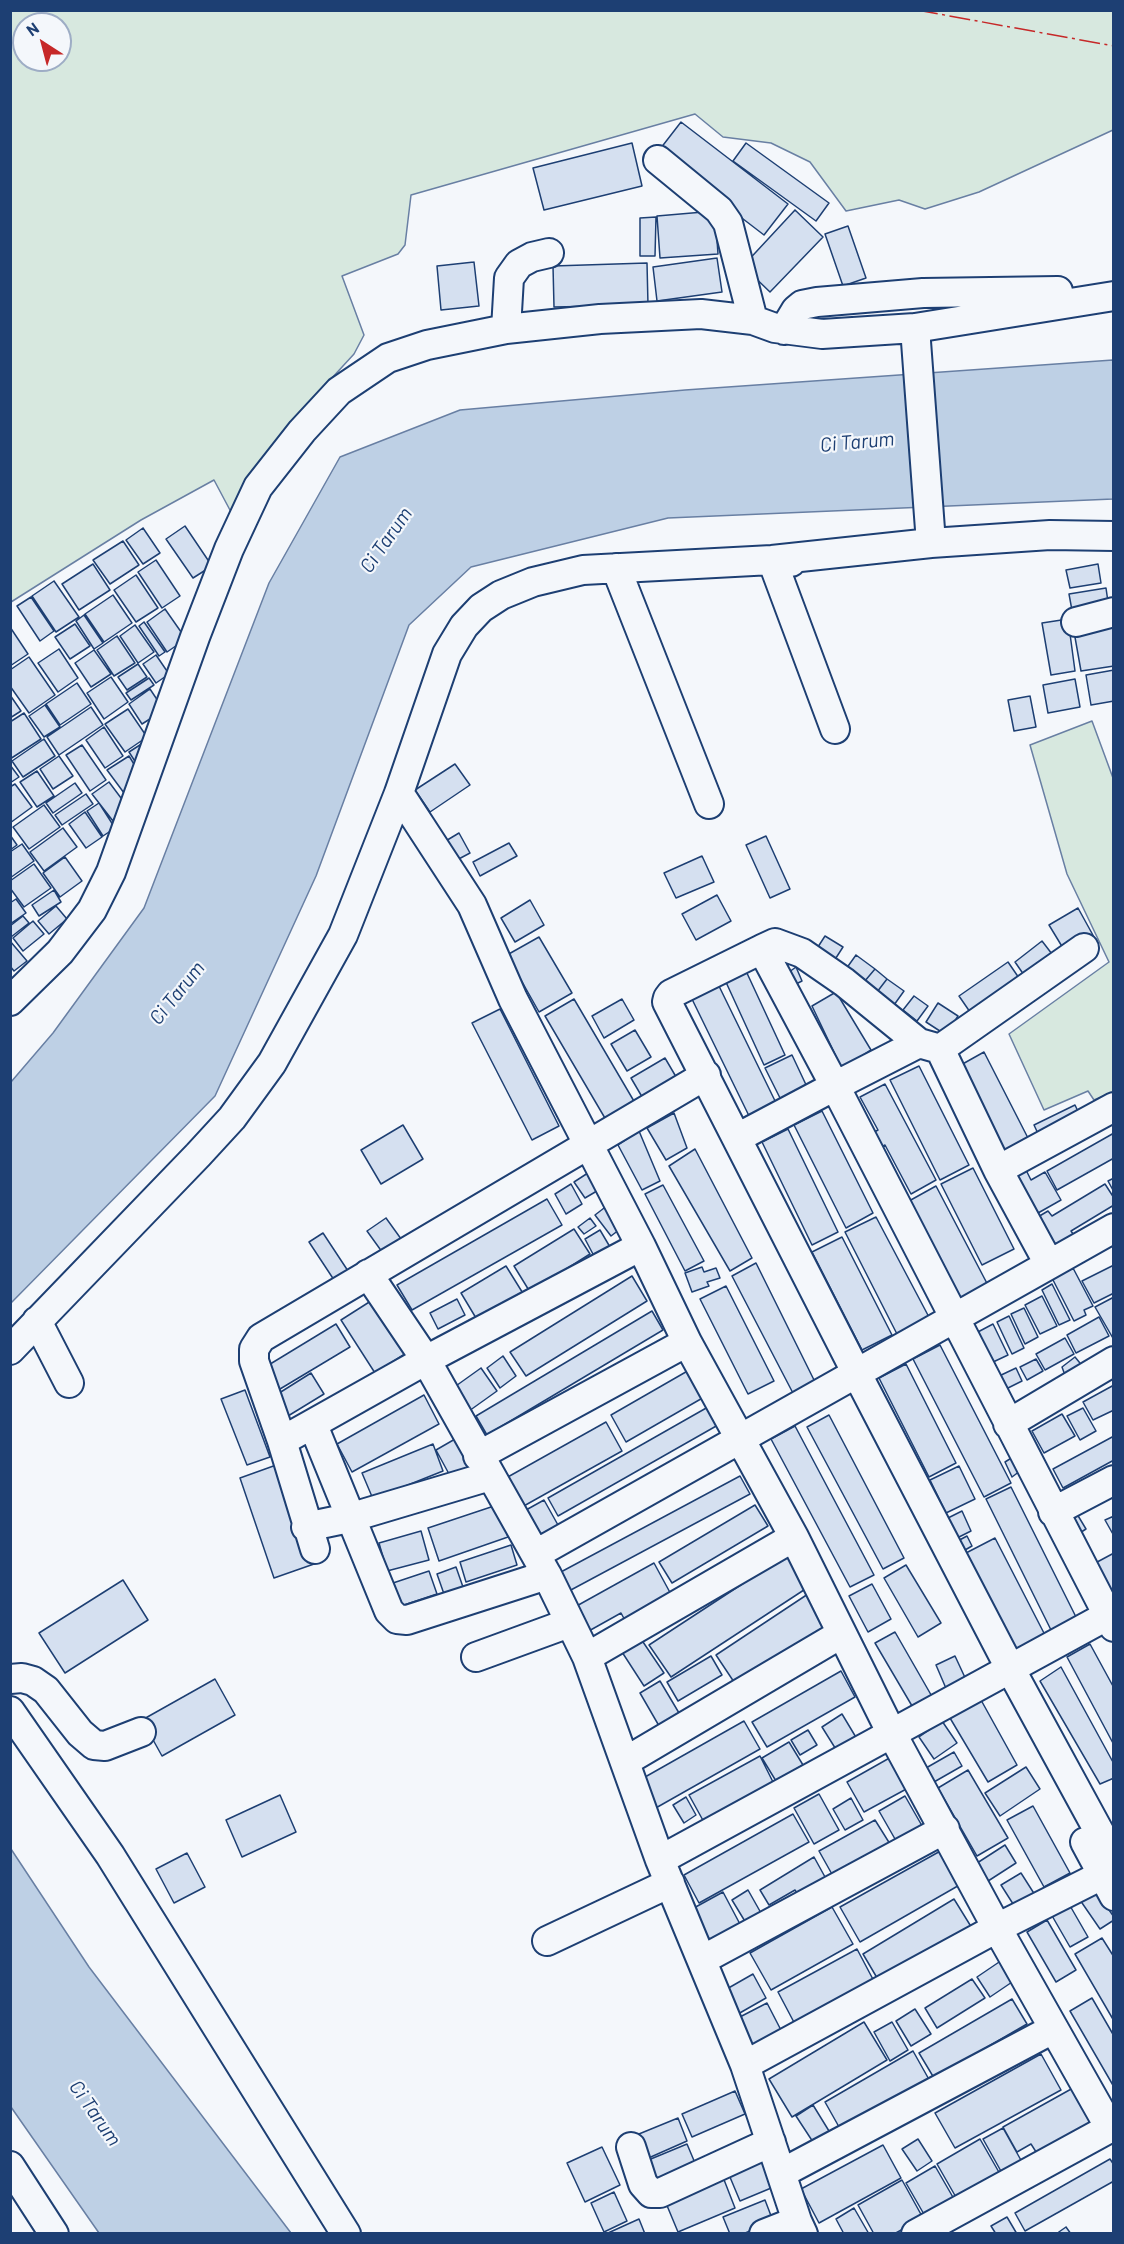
<!DOCTYPE html>
<html>
<head>
<meta charset="utf-8">
<style>
  body { margin:0 }
  #map { position:relative; width:1124px; height:2244px; overflow:hidden; background:#f4f7fb; font-family:Barlow,sans-serif }
  canvas { display:block }
  .frame { position:absolute; inset:0; border:12px solid #1d3f73; pointer-events:none }
  .north { position:absolute; left:12px; top:12px; width:60px; height:60px; box-sizing:border-box; background:#f4f7fb; border:2px solid #9eadc5; border-radius:50%; rotate:324deg; font-size:16px; font-weight:700; line-height:24px; text-align:center; color:#1d3f73 }
  .north::after { content:''; display:block; margin:auto; width:21px; height:27px; background:#c62828; clip-path:polygon(50% 0,100% 100%,50% 72%,0 100%) }
</style>
</head>
<body>
<div id="map">
<canvas width="1124" height="2244"></canvas>
<div class="frame"></div>
<div class="north">N</div>
</div>
<script>
const context = document.querySelector('canvas').getContext('2d');
context.lineJoin = 'round';
function fillPath(path, color) { context.fillStyle = color; context.fill(path, 'evenodd'); }
const shape = rows => new Path2D(rows.map(r => 'M' + r).join(''));
function trace(path, color, width, dash) { context.strokeStyle = color; context.lineWidth = width; context.lineCap = dash ? 'butt' : 'round'; context.setLineDash(dash || []); context.stroke(path); }
function label(font, color, halo, rows, align = 'center') {
  context.font = font + ' Barlow,sans-serif'; context.lineWidth = 4.5; context.setLineDash([]); context.textBaseline = 'middle'; context.strokeStyle = halo; context.fillStyle = color; for (const [text, x, y, turn = 0] of rows) {
    context.save(); context.translate(x, y); context.rotate((+turn || 0) * Math.PI / 180); context.textAlign = isNaN(turn) ? turn : align; if (halo) context.strokeText(text, 0, 0); context.fillText(text, 0, 0); context.restore();
  }
}
const green = shape([
  [11,11,1113,11,1113,130,979,192,925,209,899,200,846,211,810,162,771,143,723,137,695,114,411,195,405,245,398,254,342,276,364,335,354,354,297,416,231,512,214,480,141,520,11,602,11,11],
  [24,24,60,24,60,60,24,60,24,24],
  [1092,721,1113,778,1113,1092,1094,1100,1088,1091,1044,1110,1009,1034,1109,962,1067,874,1030,745,1092,721]
]);
fillPath(green, '#d7e8df');
trace(green, '#687fa3', 1.5);
const water = shape([
  [1113,360,1113,499,668,518,471,567,409,625,316,876,215,1096,11,1303,11,1082,53,1033,144,908,269,583,340,457,460,410,685,390,1113,360],
  [11,1849,89,1967,291,2233,99,2233,11,2107,11,1849]
]);
fillPath(water, '#bed0e5');
trace(water, '#687fa3', 1.5);
const building = shape([
  [681,122,788,204,764,235,657,153,681,122],
  [632,143,642,186,544,210,533,168,632,143],
  [746,143,829,203,816,221,733,161,746,143],
  [795,210,823,237,770,292,743,266,795,210],
  [715,211,718,254,660,258,657,216,715,211],
  [656,217,655,256,640,256,640,218,656,217],
  [848,226,866,278,843,286,825,234,848,226],
  [717,258,722,292,657,301,653,267,717,258],
  [474,262,479,306,441,310,437,266,474,262],
  [647,263,648,305,554,307,553,266,647,263],
  [185,526,212,566,193,578,166,539,185,526],
  [143,528,160,553,143,564,126,540,143,528],
  [123,541,139,565,110,584,93,560,123,541],
  [156,560,180,596,162,608,138,572,156,560],
  [93,564,110,590,79,610,62,584,93,564],
  [1098,564,1101,583,1070,588,1066,570,1098,564],
  [136,575,158,608,136,622,114,590,136,575],
  [54,581,79,617,56,632,32,596,54,581],
  [1106,588,1109,609,1073,616,1069,594,1106,588],
  [113,595,132,623,104,642,85,614,113,595],
  [31,597,54,631,40,641,17,606,31,597],
  [165,609,186,639,167,652,147,622,165,609],
  [84,615,103,643,94,649,76,621,84,615],
  [1068,619,1075,671,1051,675,1042,623,1068,619],
  [1114,619,1114,666,1081,671,1073,626,1114,619],
  [144,622,165,652,159,656,139,626,144,622],
  [75,624,90,646,70,659,55,637,75,624],
  [135,625,154,652,138,663,120,636,135,625],
  [10,627,28,654,10,666,10,627],
  [117,636,135,663,114,676,97,650,117,636],
  [59,649,78,678,58,692,38,663,59,649],
  [94,650,111,674,91,687,75,663,94,650],
  [156,655,169,674,156,683,143,664,156,655],
  [29,657,55,695,29,713,10,686,10,670,29,657],
  [138,664,147,677,127,690,118,677,138,664],
  [1114,670,1114,701,1091,705,1086,675,1114,670],
  [111,677,128,702,104,719,87,693,111,677],
  [149,678,154,685,131,700,126,693,149,678],
  [1075,679,1080,707,1048,713,1043,685,1075,679],
  [77,683,91,704,60,725,46,704,77,683],
  [150,689,164,710,142,724,129,704,150,689],
  [10,695,21,711,10,718,10,695],
  [1030,696,1036,727,1014,731,1008,700,1030,696],
  [45,705,60,727,44,737,29,716,45,705],
  [91,707,103,725,59,755,47,737,91,707],
  [128,709,147,737,125,752,105,724,128,709],
  [24,713,41,739,10,759,10,722,24,713],
  [104,727,123,756,105,768,86,740,104,727],
  [44,739,55,756,23,777,12,761,44,739],
  [143,743,138,766,129,752,143,743],
  [82,745,106,780,90,791,66,755,82,745],
  [59,756,73,776,53,789,40,769,59,756],
  [129,756,137,769,127,797,107,770,129,756],
  [455,764,470,785,430,812,415,790,455,764],
  [10,765,19,777,10,783,10,765],
  [37,771,54,796,37,807,20,782,37,771],
  [109,782,124,802,113,821,92,794,109,782],
  [75,783,82,793,53,813,46,803,75,783],
  [15,784,32,807,10,823,10,787,15,784],
  [86,794,93,804,62,825,55,815,86,794],
  [99,803,115,828,103,836,87,811,99,803],
  [44,805,60,827,29,849,13,827,44,805],
  [85,812,102,837,86,848,69,824,85,812],
  [63,828,77,847,44,871,30,852,63,828],
  [459,833,470,853,455,861,444,842,459,833],
  [10,835,17,845,10,850,10,835],
  [766,836,790,889,770,898,746,845,766,836],
  [509,843,517,856,480,876,473,862,509,843],
  [22,844,34,861,10,878,10,852,22,844],
  [702,856,714,882,676,898,664,873,702,856],
  [65,857,82,881,60,897,43,873,65,857],
  [34,864,51,888,24,907,10,888,10,881,34,864],
  [54,890,61,902,39,916,32,905,54,890],
  [717,895,731,921,696,940,682,914,717,895],
  [16,899,26,913,10,924,10,903,16,899],
  [530,900,544,925,515,942,501,918,530,900],
  [56,906,67,919,49,934,38,921,56,906],
  [1078,908,1094,937,1066,953,1049,925,1078,908],
  [23,916,29,923,11,937,10,926,23,916],
  [33,921,44,934,23,951,13,938,33,921],
  [825,936,843,947,834,961,816,950,825,936],
  [539,937,572,993,539,1012,507,955,539,937],
  [10,941,27,961,14,971,10,966,10,941],
  [1042,941,1052,954,1024,975,1015,962,1042,941],
  [856,955,875,969,864,982,846,969,856,955],
  [1008,962,1019,978,970,1012,959,996,1008,962],
  [796,967,802,981,792,986,785,975,796,967],
  [875,969,887,979,877,992,864,982,875,969],
  [746,971,785,1055,764,1065,725,980,746,971],
  [887,979,904,991,894,1005,877,992,887,979],
  [717,982,779,1109,752,1122,690,995,717,982],
  [836,992,871,1050,842,1069,812,1006,836,992],
  [914,996,928,1006,917,1021,903,1010,914,996],
  [574,999,638,1108,609,1125,545,1016,574,999],
  [622,999,634,1020,604,1038,592,1016,622,999],
  [938,1003,958,1016,946,1035,926,1022,938,1003],
  [500,1009,559,1126,532,1140,472,1023,500,1009],
  [635,1030,651,1057,627,1071,611,1044,635,1030],
  [984,1052,1029,1140,1003,1153,959,1066,984,1052],
  [792,1055,808,1089,782,1102,765,1068,792,1055],
  [665,1058,682,1087,648,1107,631,1078,665,1058],
  [919,1066,969,1165,940,1180,890,1080,919,1066],
  [885,1084,936,1180,911,1194,885,1145,873,1152,865,1137,878,1130,860,1097,885,1084],
  [1075,1105,1082,1120,1041,1140,1034,1125,1075,1105],
  [822,1111,873,1213,846,1228,794,1125,822,1111],
  [674,1113,687,1148,666,1160,647,1128,674,1113],
  [403,1125,423,1159,381,1184,361,1150,403,1125],
  [788,1129,838,1232,812,1245,762,1142,788,1129],
  [639,1131,660,1181,642,1190,618,1145,639,1131],
  [1114,1133,1114,1158,1057,1190,1047,1171,1114,1133],
  [695,1149,752,1258,730,1271,669,1166,695,1149],
  [973,1168,1014,1249,982,1265,941,1184,973,1168],
  [1026,1170,1031,1180,1045,1172,1061,1200,1031,1217,1010,1179,1026,1170],
  [591,1171,602,1188,585,1198,574,1182,591,1171],
  [1114,1178,1114,1192,1108,1181,1114,1178],
  [571,1184,582,1204,566,1214,555,1194,571,1184],
  [1105,1184,1114,1198,1114,1205,1071,1231,1078,1241,1053,1256,1031,1221,1048,1211,1052,1216,1105,1184],
  [663,1185,704,1261,685,1271,645,1194,663,1185],
  [936,1186,991,1291,964,1305,909,1201,936,1186],
  [547,1199,562,1225,412,1310,397,1285,547,1199],
  [608,1205,624,1226,611,1236,595,1215,608,1205],
  [876,1217,930,1319,898,1336,845,1232,876,1217],
  [386,1218,404,1243,385,1256,367,1231,386,1218],
  [590,1218,596,1226,584,1234,578,1227,590,1218],
  [574,1229,590,1254,530,1292,514,1266,574,1229],
  [600,1230,610,1247,594,1256,585,1239,600,1230],
  [323,1233,352,1277,338,1286,309,1242,323,1233],
  [842,1237,892,1335,862,1350,812,1252,842,1237],
  [756,1263,816,1384,795,1397,732,1276,756,1263],
  [1114,1265,1114,1293,1094,1303,1082,1281,1114,1265],
  [506,1266,524,1295,479,1323,461,1293,506,1266],
  [702,1267,704,1272,716,1268,720,1278,707,1282,709,1286,692,1292,685,1273,702,1267],
  [1073,1268,1093,1306,1084,1310,1086,1315,1074,1321,1052,1278,1073,1268],
  [632,1276,647,1301,526,1376,510,1352,632,1276],
  [1052,1284,1070,1320,1059,1325,1042,1290,1052,1284],
  [726,1286,774,1381,748,1394,700,1299,726,1286],
  [1042,1296,1057,1326,1040,1334,1025,1305,1042,1296],
  [1114,1297,1114,1340,1095,1307,1114,1297],
  [374,1299,408,1352,375,1373,341,1320,374,1299],
  [457,1299,465,1315,438,1329,430,1313,457,1299],
  [1024,1308,1038,1337,1025,1344,1011,1314,1024,1308],
  [652,1311,663,1330,487,1435,476,1416,652,1311],
  [1009,1316,1024,1348,1012,1354,997,1322,1009,1316],
  [1099,1317,1109,1336,1076,1353,1067,1335,1099,1317],
  [336,1324,350,1347,275,1392,262,1369,336,1324],
  [993,1324,1008,1355,991,1363,976,1333,993,1324],
  [1065,1338,1074,1354,1045,1370,1036,1354,1065,1338],
  [940,1345,1011,1483,984,1497,913,1359,940,1345],
  [503,1356,516,1376,500,1388,487,1368,503,1356],
  [1075,1357,1084,1368,1066,1378,1062,1367,1075,1357],
  [1036,1359,1043,1371,1027,1380,1020,1367,1036,1359],
  [906,1364,956,1463,929,1477,879,1378,906,1364],
  [481,1368,497,1391,469,1411,453,1388,481,1368],
  [1016,1368,1022,1381,1004,1390,997,1377,1016,1368],
  [691,1369,706,1396,626,1442,611,1415,691,1369],
  [311,1373,324,1394,288,1416,276,1395,311,1373],
  [1114,1385,1114,1410,1093,1420,1083,1402,1114,1385],
  [245,1390,270,1457,247,1465,221,1399,245,1390],
  [424,1395,439,1424,352,1472,337,1444,424,1395],
  [708,1407,718,1425,558,1516,548,1498,708,1407],
  [1083,1408,1096,1431,1080,1440,1067,1416,1083,1408],
  [1062,1414,1075,1436,1044,1453,1032,1431,1062,1414],
  [829,1415,904,1558,883,1569,807,1427,829,1415],
  [606,1422,622,1451,522,1507,506,1478,606,1422],
  [795,1426,874,1575,850,1587,771,1439,795,1426],
  [462,1435,482,1470,455,1485,436,1450,462,1435],
  [1114,1436,1114,1460,1063,1488,1053,1469,1114,1436],
  [433,1444,443,1471,373,1499,362,1473,433,1444],
  [1013,1457,1020,1471,1012,1477,1005,1462,1013,1457],
  [279,1464,314,1564,274,1578,240,1478,279,1464],
  [959,1466,975,1499,946,1513,930,1480,959,1466],
  [740,1476,750,1494,569,1591,559,1573,740,1476],
  [1011,1487,1077,1619,1052,1632,986,1499,1011,1487],
  [544,1500,558,1525,540,1535,526,1510,544,1500],
  [497,1505,508,1537,439,1561,428,1528,497,1505],
  [755,1505,768,1526,672,1583,659,1562,755,1505],
  [962,1511,971,1531,949,1542,940,1522,962,1511],
  [1077,1514,1086,1529,1075,1536,1066,1520,1077,1514],
  [1114,1516,1114,1536,1105,1520,1114,1516],
  [421,1531,429,1560,387,1571,379,1543,421,1531],
  [967,1536,972,1546,958,1554,952,1544,967,1536],
  [995,1538,1046,1637,1017,1652,966,1553,995,1538],
  [511,1545,517,1565,466,1582,460,1562,511,1545],
  [1114,1553,1114,1605,1086,1568,1114,1553],
  [788,1554,810,1586,671,1677,649,1645,788,1554],
  [654,1563,673,1598,627,1624,621,1613,587,1632,573,1608,654,1563],
  [906,1565,941,1623,918,1637,884,1578,906,1565],
  [456,1567,463,1587,444,1594,437,1574,456,1567],
  [429,1571,437,1594,401,1606,393,1583,429,1571],
  [123,1580,148,1620,65,1673,39,1633,123,1580],
  [872,1584,891,1619,868,1632,849,1596,872,1584],
  [808,1594,829,1627,738,1688,716,1655,808,1594],
  [895,1632,934,1700,915,1711,875,1643,895,1632],
  [641,1639,664,1673,644,1686,622,1652,641,1639],
  [1090,1644,1114,1688,1114,1745,1067,1657,1090,1644],
  [711,1656,722,1675,678,1701,667,1682,711,1656],
  [955,1656,968,1684,948,1693,936,1665,955,1656],
  [1061,1667,1114,1764,1114,1778,1100,1784,1040,1681,1061,1667],
  [841,1671,855,1697,767,1747,752,1722,841,1671],
  [215,1679,235,1715,162,1756,142,1720,215,1679],
  [660,1681,682,1718,662,1731,640,1693,660,1681],
  [981,1700,1017,1765,988,1782,950,1718,981,1700],
  [842,1714,857,1739,837,1751,822,1727,842,1714],
  [744,1721,760,1749,654,1809,638,1781,744,1721],
  [942,1721,957,1743,934,1759,919,1737,942,1721],
  [808,1730,817,1745,800,1755,791,1740,808,1730],
  [789,1742,803,1765,776,1781,762,1758,789,1742],
  [954,1752,962,1766,934,1782,926,1768,954,1752],
  [760,1756,775,1786,705,1824,689,1795,760,1756],
  [893,1756,910,1787,864,1812,847,1782,893,1756],
  [1026,1767,1040,1789,1000,1816,985,1793,1026,1767],
  [968,1770,1008,1838,977,1856,938,1788,968,1770],
  [819,1794,839,1830,814,1844,794,1808,819,1794],
  [280,1795,296,1832,242,1857,226,1820,280,1795],
  [905,1796,925,1831,899,1846,879,1811,905,1796],
  [686,1797,696,1815,684,1823,673,1805,686,1797],
  [851,1798,863,1820,845,1830,833,1809,851,1798],
  [1033,1806,1070,1873,1044,1887,1007,1820,1033,1806],
  [793,1814,809,1842,699,1903,684,1875,793,1814],
  [875,1820,890,1844,833,1876,819,1851,875,1820],
  [1005,1845,1016,1863,985,1883,974,1865,1005,1845],
  [944,1849,963,1883,860,1942,840,1907,944,1849],
  [187,1853,205,1887,174,1903,156,1869,187,1853],
  [814,1857,830,1886,803,1902,795,1890,769,1905,760,1890,814,1857],
  [1021,1873,1035,1895,1015,1907,1001,1885,1021,1873],
  [748,1890,761,1913,746,1923,732,1900,748,1890],
  [1095,1890,1114,1917,1114,1920,1100,1929,1080,1900,1095,1890],
  [723,1892,741,1926,711,1942,692,1909,723,1892],
  [954,1899,975,1933,883,1988,863,1954,954,1899],
  [1069,1904,1088,1937,1070,1947,1051,1914,1069,1904],
  [832,1907,853,1944,771,1990,750,1953,832,1907],
  [1047,1920,1076,1970,1056,1982,1027,1932,1047,1920],
  [1102,1938,1114,1957,1114,2021,1075,1954,1102,1938],
  [857,1949,876,1985,797,2028,778,1992,857,1949],
  [1008,1956,1021,1976,990,1997,977,1977,1008,1956],
  [753,1974,766,1998,738,2014,725,1990,753,1974],
  [972,1979,985,1998,937,2028,925,2008,972,1979],
  [1092,1998,1114,2036,1114,2087,1070,2011,1092,1998],
  [1012,1999,1027,2024,934,2078,919,2053,1012,1999],
  [767,2003,783,2034,753,2051,736,2019,767,2003],
  [915,2009,931,2034,911,2046,896,2021,915,2009],
  [864,2022,887,2060,792,2117,769,2079,864,2022],
  [892,2022,908,2050,890,2061,874,2032,892,2022],
  [913,2051,931,2083,843,2134,825,2102,913,2051],
  [1041,2054,1061,2090,955,2148,935,2113,1041,2054],
  [1073,2088,1093,2124,1038,2155,1031,2144,1017,2152,1003,2127,1073,2088],
  [735,2091,745,2114,692,2137,682,2114,735,2091],
  [813,2105,829,2131,813,2142,796,2116,813,2105],
  [678,2118,687,2141,644,2160,634,2136,678,2118],
  [1003,2128,1022,2162,1002,2173,983,2139,1003,2128],
  [918,2139,932,2161,917,2171,902,2149,918,2139],
  [980,2139,1000,2174,957,2199,937,2164,980,2139],
  [687,2144,695,2163,654,2181,646,2161,687,2144],
  [883,2145,901,2178,819,2223,801,2189,883,2145],
  [602,2147,620,2185,585,2202,567,2163,602,2147],
  [763,2155,776,2186,740,2201,727,2170,763,2155],
  [1110,2159,1114,2165,1114,2181,1025,2231,1015,2213,1110,2159],
  [935,2166,954,2199,925,2216,906,2183,935,2166],
  [721,2172,735,2208,678,2232,663,2196,721,2172],
  [902,2180,923,2218,894,2234,874,2234,858,2205,902,2180],
  [614,2192,627,2221,604,2232,591,2203,614,2192],
  [765,2200,773,2221,743,2234,730,2234,723,2217,765,2200],
  [854,2208,869,2234,844,2234,836,2219,854,2208],
  [1007,2217,1017,2234,996,2234,991,2226,1007,2217],
  [639,2219,645,2234,608,2234,608,2233,639,2219],
  [1066,2227,1071,2234,1056,2234,1066,2227]
]);
fillPath(building, '#d5e0f0');
trace(building, '#1d3f73', 1.5);
const minor = shape([
  [658,160,719,210,728,223,753,320],
  [915,328,931,543],
  [506,329,509,278,519,264,532,257,549,253],
  [784,330,796,310,802,305,817,302,923,293,1058,291],
  [791,562,772,560,835,729],
  [616,568,709,804],
  [1076,622,1114,612],
  [399,793,472,905,513,999,641,1246,687,1342,794,1537,891,1732,997,1928,1110,2128,916,2234],
  [762,949,775,943,802,953,844,982,919,1043],
  [10,1001,60,952,92,910,111,872,195,637,229,549,258,487,302,431,339,391,388,358,427,345,506,329,600,319,701,314,753,320,775,328,822,334,915,328,1114,296],
  [940,1049,1084,948],
  [1114,1107,998,1170,940,1049,919,1043,835,1086,762,949,671,994,668,998,667,1002,856,1372,1011,1670,1114,1859],
  [737,1138,835,1086,1114,1627],
  [998,1170,1049,1264],
  [368,1274,426,1360,547,1575,587,1657,660,1860,745,2065,797,2221,803,2234],
  [37,1321,69,1383],
  [10,1350,198,1155,232,1118,272,1063,343,935,399,793,447,654,464,626,481,608,501,595,533,582,583,570,772,560,931,543,1050,535,1114,536],
  [1008,1424,1114,1361],
  [313,1425,389,1611,397,1619,407,1620,547,1575],
  [282,1441,426,1360,641,1246],
  [478,1456,687,1342],
  [1053,1512,1114,1480],
  [306,1527,349,1518,490,1476],
  [315,1549,282,1441,254,1361,254,1349,261,1338,706,1075],
  [536,1554,1114,1228],
  [476,1657,569,1623],
  [587,1657,794,1537],
  [10,1679,22,1678,33,1681,46,1690,80,1733,94,1745,105,1746,141,1732],
  [10,1711,110,1855,346,2234],
  [626,1761,841,1634],
  [1085,1842,1114,1896],
  [660,1860,1114,1612],
  [547,1941,670,1883],
  [702,1960,945,1829],
  [745,2065,997,1928,1114,1869],
  [631,2147,643,2184,651,2193,660,2193,771,2142],
  [10,2166,54,2234],
  [782,2173,1053,2029],
  [764,2234,797,2221]
]);
trace(minor, '#1d3f73', 32);
trace(minor, '#f4f7fb', 28);
trace(shape([
  [917,10,1114,46]
]), '#c62828', 1.5, [21, 4.5, 3, 4.5]);
label('italic 20px', '#1d3f73', '#f4f7fb', [
  ["Ci Tarum",857,442,-5],
  ["Ci Tarum",386,540,-55],
  ["Ci Tarum",177,993,-51],
  ["Ci Tarum",95,2113,55]
]);
</script>
</body>
</html>
